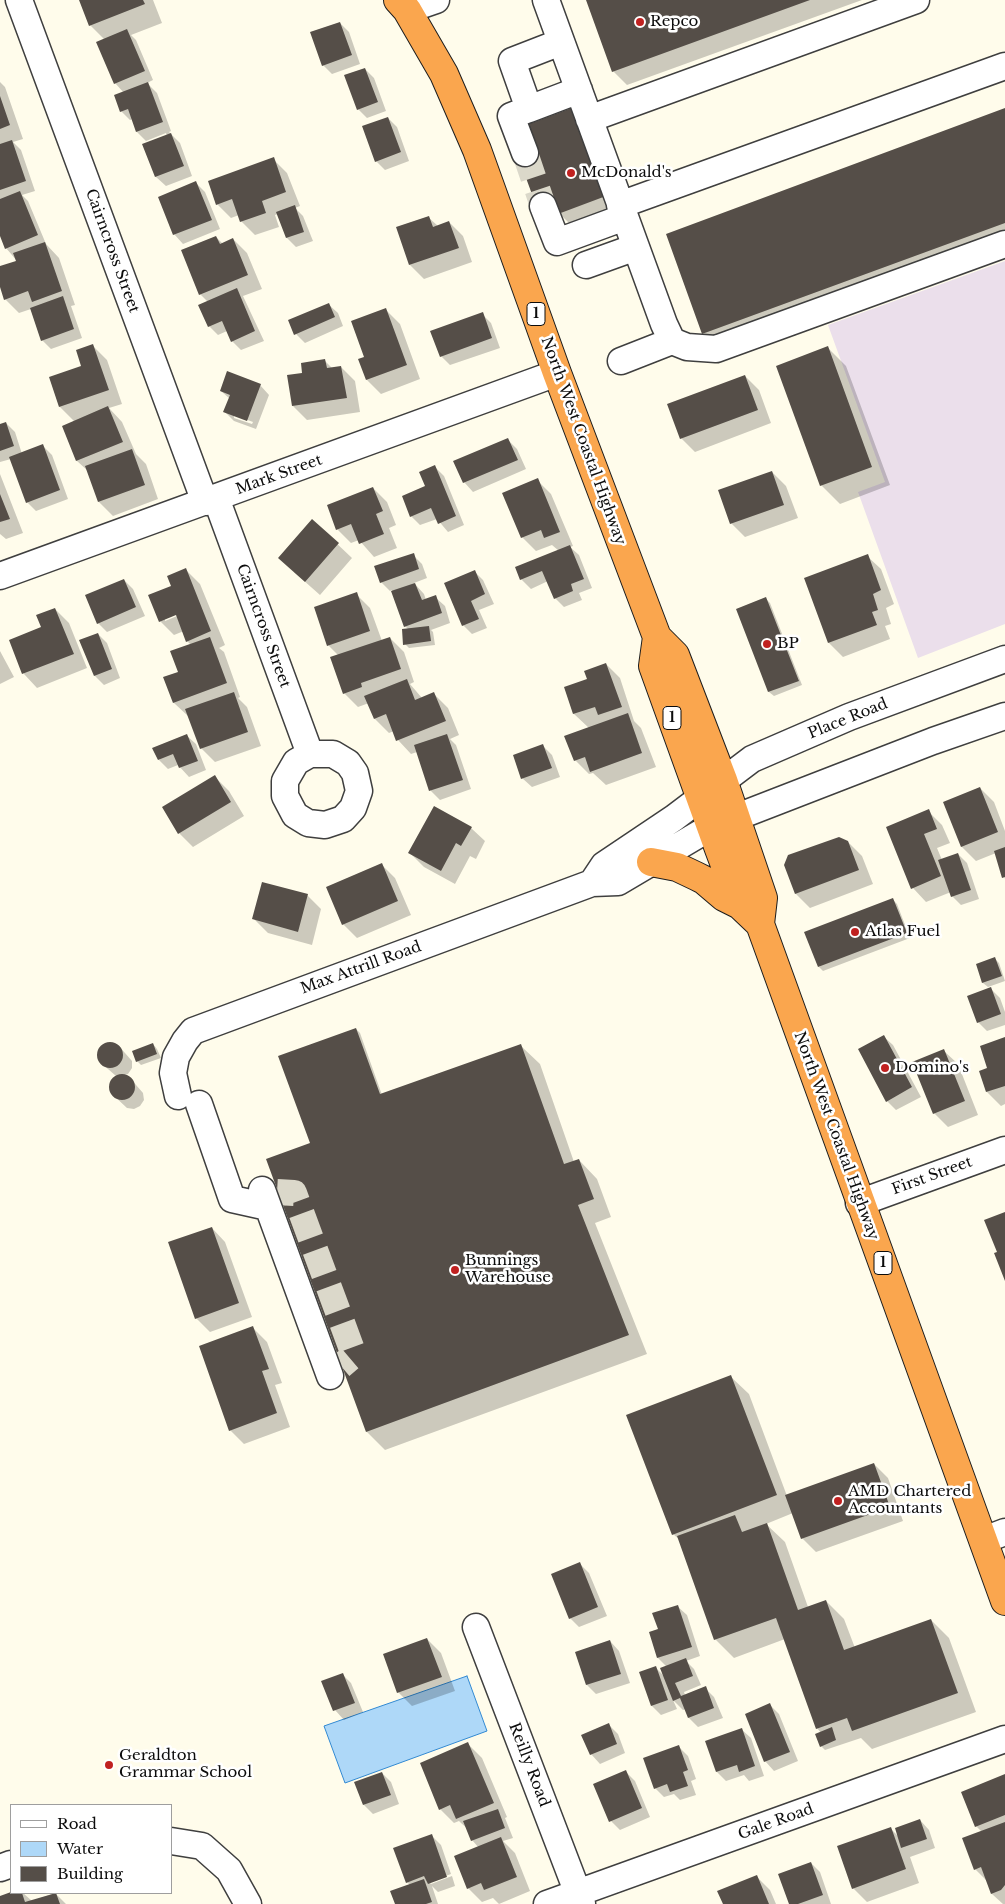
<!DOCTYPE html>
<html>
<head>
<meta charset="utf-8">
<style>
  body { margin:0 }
  #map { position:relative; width:1005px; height:1904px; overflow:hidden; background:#fffceb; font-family:"Libre Baskerville",serif }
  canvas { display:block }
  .legend { position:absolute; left:10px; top:1804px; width:162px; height:90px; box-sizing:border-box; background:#fff; border:1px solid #9e9e9e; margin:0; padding:6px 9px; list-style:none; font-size:15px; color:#0c0c0c }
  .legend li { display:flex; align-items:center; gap:10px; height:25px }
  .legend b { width:25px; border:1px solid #9e9e9e }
</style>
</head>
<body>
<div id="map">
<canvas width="1005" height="1904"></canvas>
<ul class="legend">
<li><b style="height:6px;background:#fff"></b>Road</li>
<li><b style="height:14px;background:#aed8f8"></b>Water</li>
<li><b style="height:14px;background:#554e48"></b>Building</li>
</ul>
</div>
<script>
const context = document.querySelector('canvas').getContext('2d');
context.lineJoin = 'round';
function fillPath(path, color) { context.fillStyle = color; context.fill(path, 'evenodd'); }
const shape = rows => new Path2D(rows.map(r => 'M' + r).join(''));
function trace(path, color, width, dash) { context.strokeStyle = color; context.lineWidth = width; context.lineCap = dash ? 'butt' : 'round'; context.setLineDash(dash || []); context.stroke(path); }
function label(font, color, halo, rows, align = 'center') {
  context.font = font + ' "Libre Baskerville",serif'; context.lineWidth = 5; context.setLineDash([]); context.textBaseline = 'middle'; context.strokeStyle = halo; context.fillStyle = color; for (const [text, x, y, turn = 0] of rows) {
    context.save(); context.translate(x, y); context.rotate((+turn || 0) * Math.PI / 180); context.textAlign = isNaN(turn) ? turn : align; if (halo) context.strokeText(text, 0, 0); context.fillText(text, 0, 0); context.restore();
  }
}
fillPath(shape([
  [1005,261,1005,624,918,658,858,492,885,482,828,325]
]), '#ebdfeb');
const water = shape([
  [467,1676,487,1731,345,1783,324,1726,467,1676]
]);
fillPath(water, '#aed8f8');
trace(water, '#3289d2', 1);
fillPath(shape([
  [80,0,153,0,162,23,131,35,136,40,153,80,147,83,157,93,171,131,169,132,180,143,192,176,166,186,156,177,144,144,167,136,166,133,146,141,137,132,133,119,130,120,121,111,124,93,115,83,105,40,90,25],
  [588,0,862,0,627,85,613,71],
  [340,23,349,32,360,64,332,74,323,65],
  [365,69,374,78,386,111,367,118,358,109],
  [0,82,5,87,23,139,13,142,21,150,35,191,22,195,28,201,46,244,59,258,75,305,71,306,82,338,51,349,42,340,31,309,19,313,5,299,0,283,0,268,17,261,6,248,0,233],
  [1005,110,1005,241,717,347,703,334],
  [388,118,397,127,409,161,385,170,376,161],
  [588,123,620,210,573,227,559,213],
  [273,159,287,173,300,206,295,208,303,216,313,241,296,247,287,238,278,214,275,215,279,227,255,235,241,221,239,215,231,218,217,204],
  [196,183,205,192,220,229,183,244,174,234],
  [428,217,438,226,449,222,463,236,472,262,424,279,410,265],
  [216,237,223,244,233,239,247,253,262,289,243,296,264,341,241,350,232,341,227,331,218,335,209,326,208,302,200,294],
  [328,304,338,313,343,326,305,343,296,334],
  [386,310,400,324,420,379,381,394,367,380,365,358],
  [482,314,491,323,500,348,450,365,441,356],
  [93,346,107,360,122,404,109,408,122,422,136,454,146,464,158,499,113,516,99,502,88,471,77,461,63,426,75,422,60,407,50,378,83,366],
  [828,348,846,366,890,485,840,504,821,485],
  [325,361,333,369,341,367,355,381,360,412,307,420,293,406,303,374],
  [745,376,759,390,771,423,695,452,681,438],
  [260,385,269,395,256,429,234,421,225,412,230,399,221,391],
  [234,415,253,422,252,424,234,418],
  [6,423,15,432,22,454,43,446,52,455,68,499,36,511,27,502,11,459,0,462,0,425],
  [508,440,517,449,526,469,473,492,464,482],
  [435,467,444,476,464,525,448,532,437,519,420,525,411,516],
  [772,472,786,486,798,518,745,537,731,523],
  [0,474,23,533,6,539,0,534],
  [537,480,551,494,573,546,570,547,579,555,592,588,579,593,582,600,564,607,555,598,548,581,531,589,521,579,517,568,559,551,552,545,536,551,522,537],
  [373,488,387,502,396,525,389,528,397,548,374,557,359,540,351,543,337,529],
  [313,521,352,558,320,595,294,572],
  [413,555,422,564,427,578,414,583,424,594,426,600,435,597,445,606,450,623,431,630,433,632,435,645,409,648,405,644,409,630,405,626,392,590,390,591,381,582],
  [867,556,881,569,894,604,886,608,891,624,885,626,890,639,843,657,829,643,806,579],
  [186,570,200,584,225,645,219,648,224,652,240,697,238,698,247,707,261,746,215,762,201,748,188,716,174,703,179,672,191,645,187,641,184,631,174,635,160,621,172,586],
  [181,612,182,614,165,621,165,618],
  [474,571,483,580,494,604,479,610,487,628,472,634,463,625],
  [124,580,133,589,145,616,107,632,98,623],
  [356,594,370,608,382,641,390,638,404,652,414,682,410,684,422,698,434,694,448,708,459,735,450,739,456,745,471,789,440,800,431,791,417,752,411,754,398,740,394,731,389,733,375,719,369,703,358,707,344,693,339,656,329,646,315,608],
  [766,599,770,603,802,685,774,696,769,692,738,610],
  [55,609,69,623,87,668,37,688,24,674,10,641,43,628],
  [98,634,107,643,120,678,104,685,95,676],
  [0,651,14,677,0,684],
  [606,664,620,678,634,721,641,728,656,767,606,785,593,773,589,774,575,760,589,728,574,714,565,688,588,680],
  [186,735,196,744,206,770,189,777,178,765,168,769,159,760],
  [543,746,552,755,560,777,532,787,522,778],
  [215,777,229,791,244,816,193,847,179,833],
  [980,788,994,802,1005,831,1005,879,996,853,976,861,962,847,944,803],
  [928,811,942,825,950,843,937,848,942,860,958,854,967,863,979,899,961,905,952,896,951,892,926,902,913,888],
  [471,828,485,841,476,859,470,856,455,884,424,867,410,853],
  [848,842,862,856,873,884,810,908,796,894,785,865],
  [381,864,395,878,411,915,357,938,343,924],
  [307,895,321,909,312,945,268,933,254,919],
  [893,900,897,904,910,938,823,971,819,967],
  [995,959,999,963,1005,981,988,987,983,983,977,965],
  [991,989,1000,998,1005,1012,1005,1025,987,1031,978,1022],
  [356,1029,360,1033,382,1095,521,1046,540,1064,574,1162,579,1160,597,1179,611,1217,595,1223,647,1354,385,1450,367,1432,312,1143],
  [883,1036,893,1045,921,1097,896,1110,887,1101],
  [1005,1039,1005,1104,1001,1106,987,1092,989,1069],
  [112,1043,118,1045,132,1061,132,1068,128,1074,124,1075,130,1078,143,1093,144,1100,140,1106,134,1109,127,1108,112,1094,110,1087,111,1081,116,1076,100,1062,98,1055,100,1048,105,1044],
  [153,1044,157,1049,161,1058,141,1065,137,1061],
  [944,1051,958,1064,978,1115,948,1127,934,1113],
  [212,1228,225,1242,252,1317,210,1332,196,1318],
  [253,1328,267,1342,282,1383,275,1385,290,1427,244,1444,230,1430],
  [730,1376,749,1394,787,1496,874,1464,888,1478,903,1521,816,1552,802,1538,793,1513,766,1524,785,1542,808,1607,826,1601,844,1619,855,1648,931,1620,949,1638,976,1712,872,1749,861,1738,825,1750,821,1746,821,1733,817,1728,785,1639,734,1658,715,1639,680,1540,673,1534],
  [580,1564,589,1573,607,1616,579,1627,570,1618],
  [677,1606,687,1615,700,1656,686,1661,694,1669,701,1685,684,1692,685,1695,705,1688,714,1697,723,1718,698,1727,689,1718,686,1709,683,1710,673,1700,677,1709,661,1715,652,1706,641,1673,656,1668,665,1677,667,1667,658,1658,650,1633,659,1630],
  [427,1639,441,1653,455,1691,412,1706,398,1692],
  [610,1641,619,1651,630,1683,596,1694,587,1685,576,1653],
  [342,1674,351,1683,363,1712,344,1720,335,1710],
  [770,1705,779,1714,798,1761,774,1771,765,1761],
  [609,1725,618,1734,625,1753,600,1764,591,1754],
  [741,1729,751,1738,764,1776,749,1781,744,1775,726,1781,717,1772,707,1742],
  [468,1744,482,1758,507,1817,505,1818,513,1838,503,1841,515,1853,530,1891,499,1904,493,1898,482,1902,468,1888,479,1848,472,1840,468,1829,461,1823,459,1821,454,1823,440,1809],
  [679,1747,688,1756,696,1779,691,1781,696,1795,680,1800,674,1794,664,1797,655,1788],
  [625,1771,635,1781,650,1817,620,1830,611,1821],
  [382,1773,391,1782,399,1804,373,1814,364,1805],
  [1005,1775,1005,1904,1003,1904,992,1894,988,1882,975,1869,982,1832,976,1826],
  [920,1820,929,1830,935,1848,910,1857,919,1883,867,1902,853,1888,891,1829,899,1837],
  [431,1835,441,1845,451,1874,429,1882,431,1884,452,1876,455,1886,438,1892,432,1886,438,1904,396,1904,410,1885,407,1882],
  [811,1863,820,1872,831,1904,790,1904],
  [756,1876,770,1890,776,1904,723,1904],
  [12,1893,23,1893,32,1901,55,1893,66,1904,0,1904,0,1897]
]), '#0003');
fillPath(shape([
  [79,0,143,0,145,4,89,26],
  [586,0,810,0,612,72],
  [340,22,352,55,322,66,310,32],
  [127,29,145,71,114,84,96,42],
  [365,68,378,102,357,110,344,75],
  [148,82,163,122,136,132,128,109,120,112,114,95],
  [0,96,10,125,0,129],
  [574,107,606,196,558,214,537,208,518,156,526,125],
  [1005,108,1005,223,702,334,666,234],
  [388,117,401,152,375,162,362,126],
  [171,133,184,166,155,177,142,144],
  [12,140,26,181,0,190,0,144],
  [274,157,286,192,262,201,266,213,240,222,232,199,216,205,208,181],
  [196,181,212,220,173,235,158,197],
  [20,191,38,235,5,249,0,236,0,199],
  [295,205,304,232,286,238,276,212],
  [429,216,433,227,449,221,459,248,409,265,396,227],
  [216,236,220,244,233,238,248,275,199,295,181,250],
  [45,242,62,291,32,302,28,291,4,300,0,287,0,266,16,261,13,253],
  [237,288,255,331,231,342,222,321,208,327,198,305],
  [63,296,74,329,41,341,30,308],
  [329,303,335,317,294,335,288,320],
  [386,308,407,365,366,380,358,359,364,357,351,321],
  [483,312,492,338,440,357,430,331],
  [93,344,109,390,59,407,49,377,81,366,76,350],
  [828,346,872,467,820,486,776,366],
  [325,359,327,368,341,366,347,398,292,406,287,375,302,373,301,363],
  [227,371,261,384,247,421,223,412,230,395,220,391],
  [745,375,758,410,680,439,667,404],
  [108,406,123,442,76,461,62,426],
  [6,422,14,446,0,451,0,424],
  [508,438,518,460,463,483,453,461],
  [43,444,60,490,26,503,9,457],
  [132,449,145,485,98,502,85,466],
  [435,465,456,516,438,524,431,508,410,517,402,496,425,486,419,472],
  [772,471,784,505,730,524,718,490],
  [538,478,560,532,544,538,541,530,521,538,502,493],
  [373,487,383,511,376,514,384,534,359,544,351,524,336,530,327,505],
  [0,494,10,519,0,522],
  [312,519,339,543,305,582,278,558],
  [570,545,584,579,571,584,573,591,554,599,542,571,520,580,515,567],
  [414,553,419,569,380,583,374,566],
  [868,554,881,590,873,594,878,610,872,612,877,625,828,643,804,578],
  [186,568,211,631,186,642,176,615,159,622,148,595,171,586,167,576],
  [475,570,485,594,471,601,479,619,462,626,444,583],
  [124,579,136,607,97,624,85,595],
  [415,583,422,600,436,595,442,613,404,627,391,591],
  [357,592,370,631,327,646,314,607],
  [766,597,799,681,768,692,736,609],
  [55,608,74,654,22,674,9,640,41,627,36,615],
  [429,626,431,641,403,645,402,629],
  [98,633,112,669,94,676,79,640],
  [210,637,227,683,173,703,163,677,178,672,170,651],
  [390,637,401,669,361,683,362,687,343,694,330,657],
  [606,663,622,707,598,715,595,707,573,714,564,687,587,679,584,671],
  [407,679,415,700,434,692,446,721,396,741,386,714,374,719,364,696],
  [234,692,248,732,200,749,185,709],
  [628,713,642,753,590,772,585,757,574,761,564,736],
  [187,734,198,761,179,768,173,754,158,760,152,748],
  [447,734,463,780,429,791,414,745],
  [543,744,552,768,521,779,513,755],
  [215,775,231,802,178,834,162,807],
  [980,787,998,832,961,847,943,802],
  [434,806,472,827,461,846,456,843,441,871,408,853],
  [929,809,937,829,924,834,941,876,911,889,886,827],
  [839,837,848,841,859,870,795,894,784,865,788,855],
  [1005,847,1005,877,1002,878,994,851],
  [958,853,971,890,951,897,938,860],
  [382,863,398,901,342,925,326,887],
  [262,882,308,894,298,932,252,919],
  [893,898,907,933,818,967,804,932],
  [995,957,1002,976,982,983,976,964],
  [991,987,1001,1014,977,1023,967,996],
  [356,1028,380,1094,521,1044,564,1164,579,1159,594,1199,578,1205,629,1335,366,1432,266,1159,310,1143,278,1056],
  [884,1035,912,1087,886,1102,858,1049],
  [1005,1037,1005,1086,986,1092,979,1071,987,1068,980,1046],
  '97 1055a13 13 0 1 1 26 0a13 13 0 1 1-26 0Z',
  [153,1043,157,1054,136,1062,132,1051],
  [944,1049,965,1101,933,1114,912,1062],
  '109 1087a13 13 0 1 1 26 0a13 13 0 1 1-26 0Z',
  [1005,1212,1005,1281,994,1253,997,1252,984,1220],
  [212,1227,239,1303,195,1319,168,1242],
  [253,1326,269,1369,262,1371,277,1413,229,1431,199,1346],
  [731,1375,777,1495,672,1535,626,1415],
  [874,1463,890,1507,801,1539,785,1495],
  [735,1515,742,1532,767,1523,798,1610,826,1600,844,1650,931,1619,958,1693,852,1731,847,1718,816,1729,776,1618,714,1640,677,1536],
  [580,1562,598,1607,569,1619,551,1574],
  [678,1605,692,1647,657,1658,649,1632,658,1629,652,1613],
  [427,1638,442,1677,397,1693,383,1654],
  [610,1640,621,1674,586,1685,575,1652],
  [686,1658,693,1676,675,1683,681,1696,706,1686,714,1708,688,1718,680,1698,673,1701,660,1668],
  [656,1666,668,1700,651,1706,639,1672],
  [343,1673,355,1703,333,1711,321,1681],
  [770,1703,790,1752,764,1762,745,1714],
  [609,1723,617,1744,590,1755,581,1735],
  [832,1727,836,1740,820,1747,815,1734],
  [742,1728,755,1766,739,1772,737,1765,716,1772,705,1741],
  [468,1742,494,1803,456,1819,450,1805,439,1810,420,1763],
  [679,1745,688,1770,683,1772,688,1786,670,1792,667,1784,654,1789,643,1758],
  [626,1770,642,1808,609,1822,593,1784],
  [382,1772,391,1795,363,1805,354,1782],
  [1005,1774,1005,1815,975,1827,961,1792],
  [498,1809,505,1828,471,1841,463,1821],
  [920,1819,927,1839,901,1848,895,1828],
  [1005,1822,1005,1885,1001,1890,991,1894,981,1867,974,1870,962,1838],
  [891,1827,906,1869,852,1889,837,1846],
  [432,1834,447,1877,428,1884,424,1876,406,1883,393,1848],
  [501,1837,517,1877,484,1890,481,1883,467,1889,454,1856],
  [811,1862,823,1895,798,1904,789,1904,778,1874],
  [757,1875,769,1904,723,1904,717,1891],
  [424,1879,432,1902,426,1904,395,1904,390,1891],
  [11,1892,22,1893,25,1902,56,1893,60,1904,0,1904,0,1896]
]), '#554e48');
trace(shape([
  [525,153,543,206],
  [277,1192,294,1193,354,1355,341,1366]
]), '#dbd8ca', 26, [26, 13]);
const minor = shape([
  [19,0,205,502],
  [546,0,664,324,672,341,687,347,716,349,1005,244],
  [407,10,436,0],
  [529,109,579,90],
  [589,119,916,0],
  [525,153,511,116,529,109,512,61,561,42],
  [620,205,1005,66],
  [543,206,557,242,625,217],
  [586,265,636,247],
  [621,361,672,341],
  [216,498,310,754,296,762,285,781,285,796,295,815,308,823,325,825,343,819,353,808,359,791,355,773,348,763,333,754,310,754],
  [0,576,557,373],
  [592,883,604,865,674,818,752,759,849,717,1005,659],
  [178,1096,173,1073,176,1057,185,1041,193,1031,592,883,618,882,711,827,933,741,1005,716],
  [199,1104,232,1199,268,1207],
  [262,1190,330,1376],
  [859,1203,1005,1150],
  [984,1540,1005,1532],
  [476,1627,582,1904],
  [171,1841,202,1846,229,1870,248,1904],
  [0,1868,11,1864],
  [547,1904,1005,1739]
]);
const highway = shape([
  [398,0,407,10,444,74,477,150,557,373,657,637,675,655,723,780,763,898,760,924],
  [657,637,653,666,719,849,740,905,760,924,1005,1601],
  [651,862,677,867,696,876,704,880,724,897,740,905]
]);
trace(minor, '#3f3f3f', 29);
trace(highway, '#1d1d1d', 30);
trace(minor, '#fff', 26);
trace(highway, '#faa64e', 28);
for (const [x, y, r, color] of [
  [640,22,5,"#c02120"],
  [571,173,5,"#c02120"],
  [767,644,5,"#c02120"],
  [855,932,5,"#c02120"],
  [885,1068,5,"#c02120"],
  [455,1270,5,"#c02120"],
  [838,1501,5,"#c02120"],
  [109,1765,5,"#c02120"]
]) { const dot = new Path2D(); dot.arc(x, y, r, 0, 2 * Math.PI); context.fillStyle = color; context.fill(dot); trace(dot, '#fff', 2); }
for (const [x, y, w] of [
  [536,314,18],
  [672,718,18],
  [883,1263,18]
]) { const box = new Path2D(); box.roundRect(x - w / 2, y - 11.5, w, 23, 4); context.fillStyle = '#fff'; context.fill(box); trace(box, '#0c0c0c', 1); }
label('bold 14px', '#0c0c0c', null, [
  ["1",536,314],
  ["1",672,718],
  ["1",883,1263]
]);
label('15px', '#0c0c0c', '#fff', [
  ["Repco",650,22],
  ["McDonald's",581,173],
  ["BP",777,644],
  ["Atlas Fuel",865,932],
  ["Domino's",895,1068],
  ["Bunnings",465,1261],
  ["Warehouse",465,1278],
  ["AMD Chartered",848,1492],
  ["Accountants",848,1509],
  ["Geraldton",119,1756],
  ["Grammar School",119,1773]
], 'left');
label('15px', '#0c0c0c', '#fff', [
  ["Cairncross Street",112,251,70],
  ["North West Coastal Highway",583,441,70],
  ["Mark Street",279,475,-20],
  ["Cairncross Street",263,626,70],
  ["Place Road",848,719,-22],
  ["Max Attrill Road",361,968,-20],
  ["North West Coastal Highway",836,1136,70],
  ["First Street",932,1176,-20],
  ["Reilly Road",529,1765,69],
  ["Gale Road",776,1822,-20]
]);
</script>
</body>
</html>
